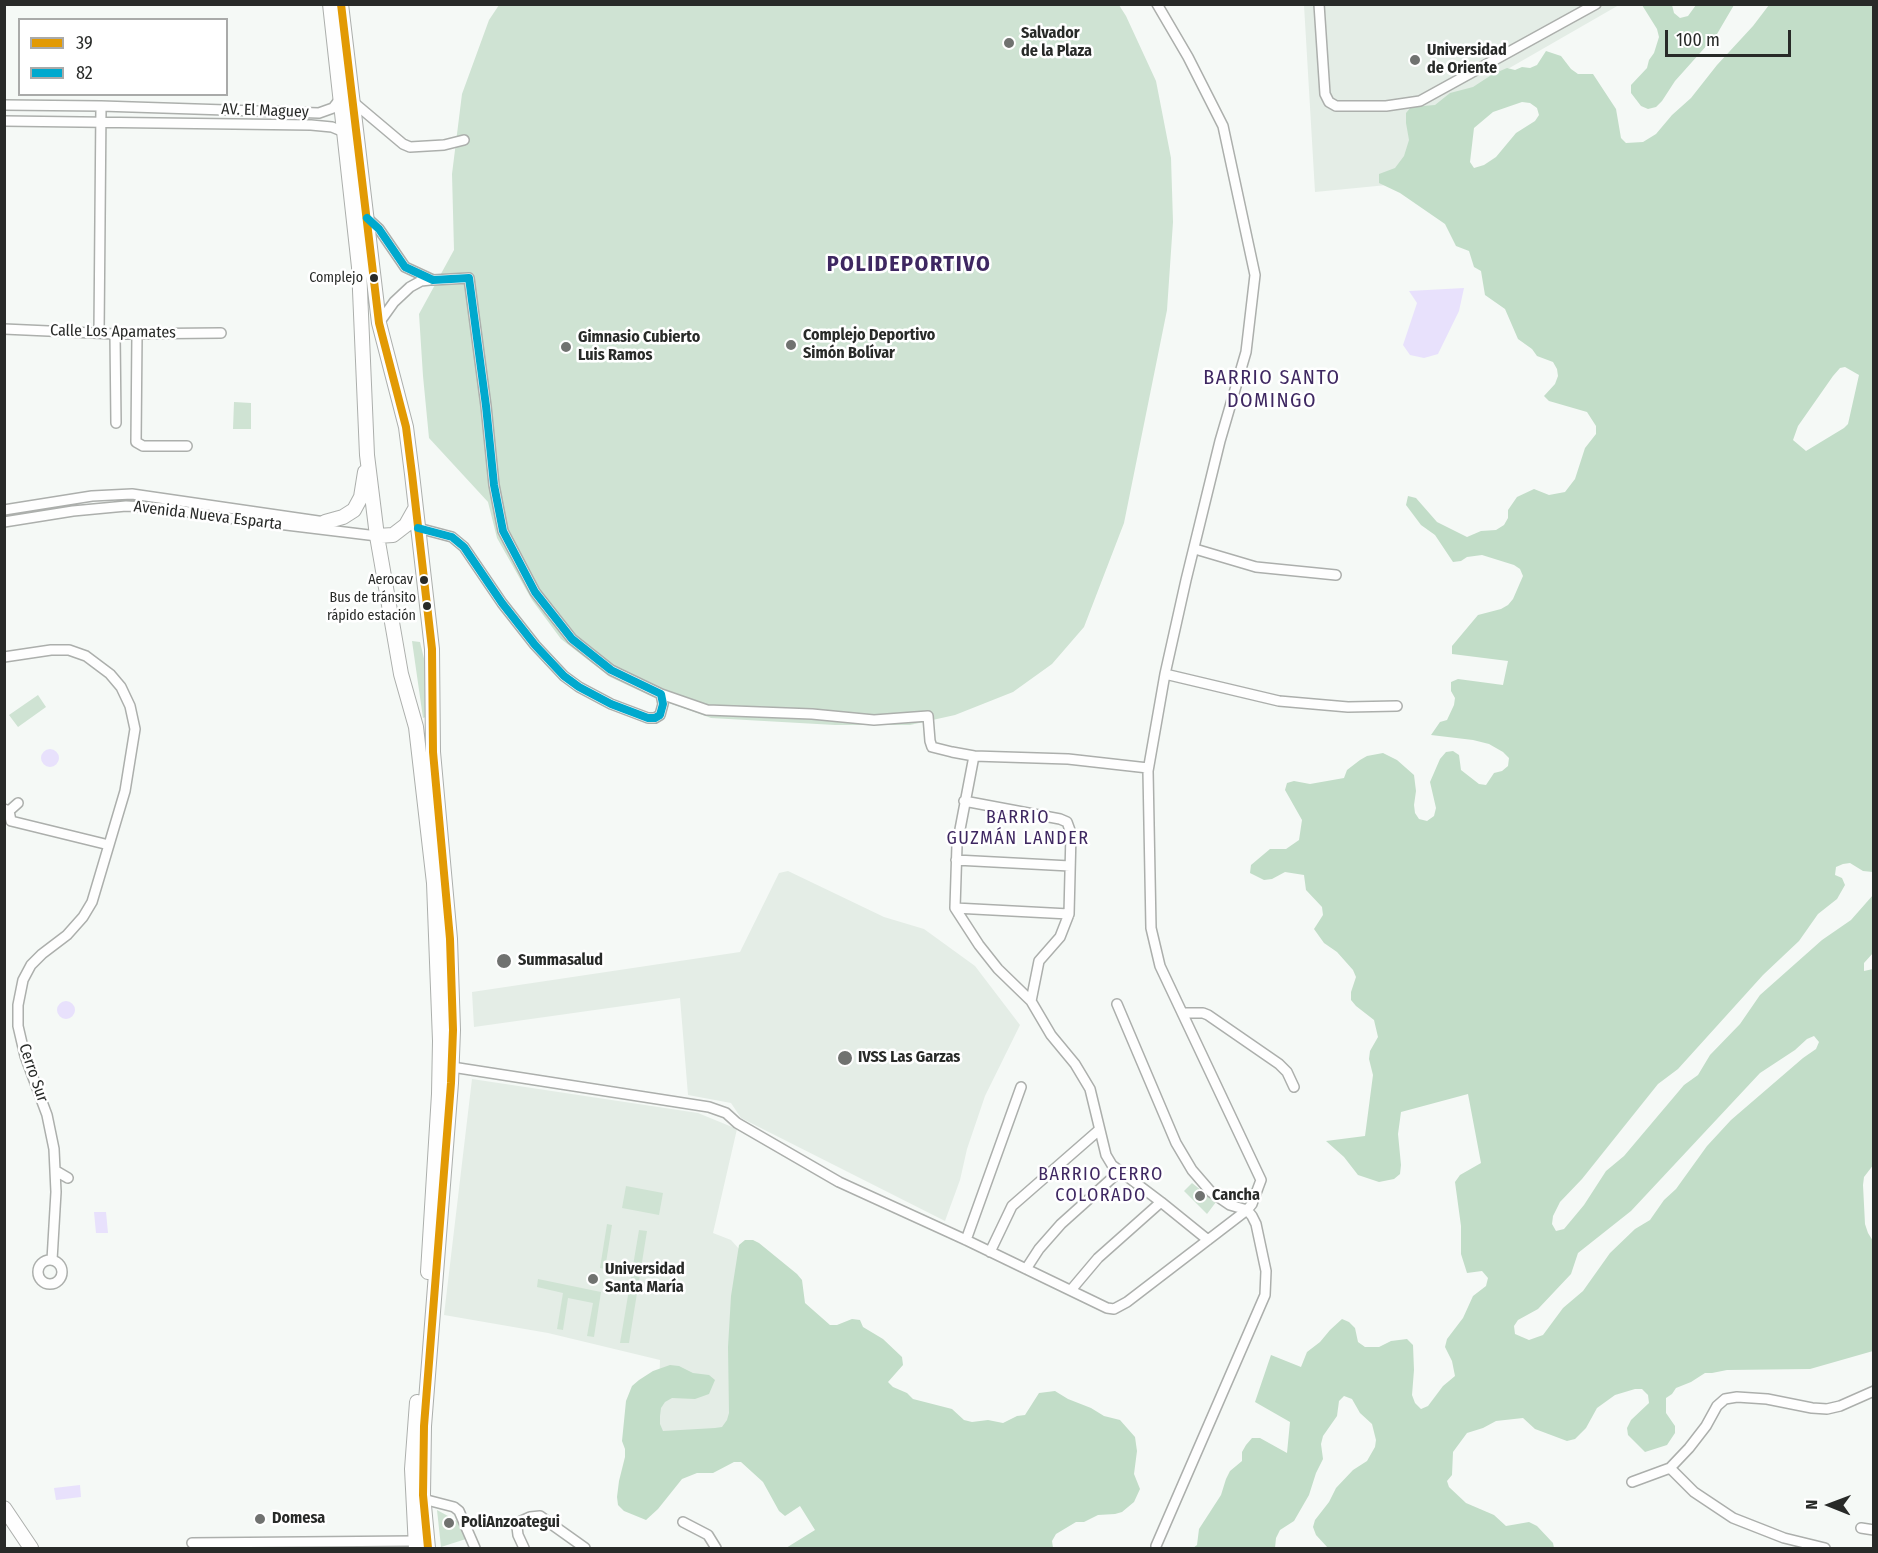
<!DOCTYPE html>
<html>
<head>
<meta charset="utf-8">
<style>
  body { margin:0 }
  #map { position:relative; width:1878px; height:1553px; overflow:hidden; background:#f5f9f6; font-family:"Fira Sans Condensed",sans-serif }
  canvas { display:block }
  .frame { position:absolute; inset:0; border:6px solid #282a28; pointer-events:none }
  .legend { position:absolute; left:18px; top:18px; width:210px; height:78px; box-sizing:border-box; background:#fff; border:2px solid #a9aaa9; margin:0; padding:8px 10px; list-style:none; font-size:18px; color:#282a28 }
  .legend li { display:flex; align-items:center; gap:12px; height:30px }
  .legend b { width:30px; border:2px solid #a9aaa9 }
  .north { position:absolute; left:1800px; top:1475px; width:60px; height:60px; -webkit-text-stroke:4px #fff; paint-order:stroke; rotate:271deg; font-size:16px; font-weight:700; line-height:24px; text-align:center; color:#282a28 }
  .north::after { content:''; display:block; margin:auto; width:21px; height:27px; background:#282a28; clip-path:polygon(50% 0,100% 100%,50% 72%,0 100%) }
  .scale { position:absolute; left:1665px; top:30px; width:126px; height:27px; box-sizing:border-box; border:3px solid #282a28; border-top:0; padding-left:8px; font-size:18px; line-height:21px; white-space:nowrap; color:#282a28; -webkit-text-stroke:4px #fff; paint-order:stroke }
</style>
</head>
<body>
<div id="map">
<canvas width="1878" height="1553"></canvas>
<div class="frame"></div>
<ul class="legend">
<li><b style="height:8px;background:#e29a04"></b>39</li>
<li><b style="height:8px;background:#00a9ce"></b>82</li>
</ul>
<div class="north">N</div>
<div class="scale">100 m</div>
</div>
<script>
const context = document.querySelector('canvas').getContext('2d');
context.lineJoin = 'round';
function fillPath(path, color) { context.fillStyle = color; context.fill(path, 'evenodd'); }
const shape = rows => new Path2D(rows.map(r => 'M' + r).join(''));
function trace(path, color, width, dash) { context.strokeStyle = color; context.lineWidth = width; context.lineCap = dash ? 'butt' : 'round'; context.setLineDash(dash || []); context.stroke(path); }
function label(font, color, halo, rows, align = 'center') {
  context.font = font + ' "Fira Sans Condensed",sans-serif'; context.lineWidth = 5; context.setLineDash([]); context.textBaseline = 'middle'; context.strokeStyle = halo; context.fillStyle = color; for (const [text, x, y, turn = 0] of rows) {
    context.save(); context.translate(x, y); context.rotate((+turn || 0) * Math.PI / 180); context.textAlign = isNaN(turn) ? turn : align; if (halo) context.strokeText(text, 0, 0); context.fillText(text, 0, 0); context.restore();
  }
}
fillPath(shape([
  [1304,5,1619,5,1419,120,1418,182,1315,192],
  [788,871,884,917,924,929,975,966,1020,1025,985,1096,967,1149,960,1180,945,1221,741,1118,731,1103,688,1095,680,998,474,1027,472,992,740,952,779,873],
  [472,1079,698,1113,737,1129,713,1233,731,1240,740,1250,736,1437,658,1431,660,1360,548,1333,444,1315]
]), '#e4ede6');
fillPath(shape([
  [499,5,1119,5,1126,16,1156,81,1171,158,1173,222,1167,310,1124,523,1084,627,1052,664,1013,692,955,715,910,725,835,725,711,718,655,698,610,677,561,639,532,600,497,538,488,502,429,438,423,376,419,314,454,250,452,174,462,94,489,20],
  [234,402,251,403,251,429,233,429],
  [412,641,420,642,428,675,428,716,423,718],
  [38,695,46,707,18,727,9,715],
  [1192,1183,1216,1202,1207,1214,1184,1191],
  [626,1186,663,1193,659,1215,622,1208],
  [607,1224,612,1225,605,1269,600,1268],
  [639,1230,647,1231,629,1343,620,1343],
  [538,1279,601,1292,594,1337,587,1336,593,1303,568,1298,563,1330,557,1329,563,1293,537,1287],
  [437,1510,459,1522,466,1539,441,1547]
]), '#cfe3d3');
fillPath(shape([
  [1642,5,1672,5,1674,13,1680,18,1688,16,1696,5,1734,5,1717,34,1675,81,1662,101,1656,107,1648,109,1641,106,1631,93,1631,85,1647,68,1649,60,1654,53,1659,37,1657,29],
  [1769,5,1873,5,1873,872,1863,871,1850,863,1843,864,1836,867,1835,875,1842,878,1845,885,1837,899,1818,914,1799,941,1763,975,1678,1069,1658,1084,1582,1179,1560,1202,1553,1216,1552,1224,1556,1231,1564,1229,1584,1205,1606,1171,1624,1156,1684,1085,1698,1075,1710,1055,1740,1024,1760,995,1822,940,1851,920,1873,895,1873,953,1864,963,1864,971,1873,969,1874,1164,1864,1177,1863,1185,1865,1224,1868,1233,1873,1241,1873,1351,1810,1369,1727,1370,1712,1373,1705,1373,1691,1382,1676,1388,1672,1394,1666,1398,1666,1413,1675,1426,1675,1433,1667,1445,1645,1452,1628,1435,1627,1428,1631,1420,1649,1403,1648,1395,1642,1389,1635,1389,1615,1395,1597,1408,1586,1428,1575,1439,1567,1441,1535,1429,1523,1418,1496,1421,1483,1428,1467,1433,1453,1452,1452,1475,1447,1481,1449,1487,1466,1503,1494,1515,1506,1526,1529,1522,1537,1526,1553,1543,1554,1548,1328,1548,1316,1535,1313,1527,1315,1520,1329,1502,1336,1488,1353,1470,1367,1461,1375,1447,1376,1440,1372,1424,1360,1413,1352,1399,1344,1396,1339,1401,1337,1416,1323,1436,1321,1444,1323,1459,1316,1473,1309,1495,1294,1521,1280,1530,1276,1538,1275,1548,1193,1548,1197,1545,1199,1529,1221,1495,1226,1479,1230,1471,1242,1461,1242,1452,1246,1445,1252,1438,1260,1438,1287,1453,1290,1422,1255,1402,1271,1355,1301,1367,1307,1352,1320,1342,1330,1330,1342,1319,1349,1322,1355,1328,1358,1342,1365,1347,1379,1347,1391,1341,1407,1339,1413,1345,1414,1370,1412,1395,1415,1403,1421,1409,1428,1406,1443,1386,1455,1376,1452,1361,1445,1347,1447,1339,1463,1318,1473,1296,1486,1286,1488,1278,1482,1271,1467,1273,1461,1254,1461,1226,1455,1182,1460,1175,1481,1163,1468,1094,1401,1112,1398,1134,1401,1165,1400,1174,1394,1179,1379,1182,1358,1175,1344,1157,1326,1141,1365,1136,1373,1075,1369,1059,1370,1051,1378,1037,1374,1020,1356,1006,1351,1000,1351,992,1356,977,1353,970,1337,952,1324,943,1314,929,1323,915,1322,907,1306,890,1304,875,1285,872,1272,879,1264,880,1250,873,1251,865,1270,849,1286,849,1299,840,1302,820,1285,790,1287,783,1294,781,1310,784,1344,778,1347,770,1360,760,1367,756,1383,753,1397,760,1414,775,1416,791,1414,805,1415,813,1419,819,1427,821,1434,816,1436,808,1430,782,1440,759,1446,752,1453,751,1459,755,1461,770,1479,784,1486,785,1494,773,1502,771,1508,766,1509,758,1503,752,1489,744,1473,740,1431,735,1440,722,1447,720,1454,705,1455,698,1451,691,1451,682,1458,679,1503,685,1508,661,1452,654,1452,646,1478,615,1501,609,1508,605,1513,599,1523,576,1520,569,1514,565,1482,555,1467,557,1461,561,1453,562,1435,535,1421,525,1406,505,1408,496,1416,498,1437,522,1467,537,1481,531,1496,530,1504,525,1508,518,1508,510,1517,497,1534,489,1549,495,1565,492,1575,479,1585,448,1596,434,1596,426,1587,412,1549,401,1544,396,1555,384,1558,376,1557,369,1553,362,1537,356,1532,349,1518,339,1505,309,1485,295,1481,271,1474,267,1469,251,1456,246,1445,224,1400,193,1379,183,1379,174,1395,168,1404,156,1409,140,1406,123,1406,113,1411,107,1435,105,1450,93,1473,87,1493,74,1507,68,1515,70,1522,67,1530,68,1537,65,1546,51,1561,56,1571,69,1578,74,1593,74,1616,109,1621,138,1626,143,1643,142,1656,134,1672,115,1691,98,1717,65,1753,26],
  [1522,102,1530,103,1537,108,1539,115,1535,121,1516,133,1496,157,1484,165,1474,168,1470,162,1474,128,1493,112],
  [1845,367,1859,375,1848,424,1844,428,1806,451,1793,440,1798,426,1833,376,1840,368],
  [1814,1036,1819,1042,1816,1049,1803,1058,1731,1120,1707,1146,1676,1189,1664,1200,1650,1220,1635,1229,1610,1253,1583,1291,1563,1308,1543,1335,1529,1340,1515,1334,1514,1326,1518,1320,1538,1309,1571,1274,1578,1253,1631,1211,1760,1073,1795,1050,1807,1039],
  [745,1240,753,1240,759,1243,797,1274,802,1280,805,1303,830,1325,837,1325,852,1319,860,1320,863,1327,883,1339,902,1357,903,1365,888,1382,893,1387,907,1393,913,1399,952,1409,964,1420,972,1422,988,1420,1003,1423,1017,1416,1025,1415,1039,1393,1055,1391,1068,1399,1091,1408,1104,1416,1120,1420,1135,1437,1137,1451,1134,1474,1140,1489,1134,1502,1122,1512,1115,1514,1098,1515,1084,1522,1076,1522,1056,1534,1052,1541,1053,1548,786,1548,815,1530,800,1506,785,1516,779,1511,763,1482,741,1462,734,1462,713,1473,697,1473,682,1479,658,1509,646,1520,624,1511,618,1505,617,1497,619,1481,625,1457,625,1449,622,1441,626,1401,632,1386,639,1380,653,1371,670,1365,679,1366,693,1373,709,1375,715,1380,709,1394,695,1399,672,1398,665,1402,661,1408,660,1416,660,1424,663,1431,715,1428,722,1427,727,1420,729,1413,728,1347,731,1296,739,1245]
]), '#c2ddc8');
fillPath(shape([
  [1464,288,1459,311,1438,354,1424,358,1410,355,1403,345,1417,303,1409,291],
  '41 758a9 9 0 1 1 18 0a9 9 0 1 1-18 0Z',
  '57 1010a9 9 0 1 1 18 0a9 9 0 1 1-18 0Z',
  [94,1212,106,1212,108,1233,96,1233],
  [80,1485,81,1497,56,1500,54,1488]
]), '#e8e1fc');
const street = shape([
  [1319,4,1325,94,1329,102,1336,106,1386,106,1420,101,1596,4],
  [352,101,403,144,410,147,444,145,464,140],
  [4,105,101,106,319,113,333,108,340,99],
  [4,121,311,125,332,127,344,132],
  [367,218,379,229,405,267,433,280,469,278,486,406,494,485,503,531,535,592,572,639,611,670,661,694,663,704,660,715,655,718,648,718,611,704,579,687,564,676,535,645,502,603,464,547,452,537,418,528],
  [379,323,394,302,410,287,421,281,430,280],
  [4,329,115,334,221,333],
  [99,333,101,106],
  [115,334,116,423],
  [137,334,136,442,143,446,187,446],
  [4,510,92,496,132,494,325,522],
  [4,522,73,511,126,506,165,508,212,516,377,536],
  [1195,549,1256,567,1336,575],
  [4,657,51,650,69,650,86,656,110,674,121,687,130,706,135,729,125,791,92,902,83,917,67,935,42,954,31,965,23,980,18,1005,18,1026,25,1056,47,1115,54,1149,56,1192,52,1260],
  [1165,674,1279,701,1348,707,1397,706],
  [661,694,707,710,812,714,874,720,928,716,930,741,932,747,952,752,974,756],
  [4,809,9,811,11,821],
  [9,811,18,803],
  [11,821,109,845],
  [956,860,1070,866],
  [955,908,1069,914,1071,833,1067,822,1060,819,964,801],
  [1069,914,1060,937,1039,961,1031,1001,1051,1035,1075,1064,1090,1089,1106,1155,1112,1165,1161,1202,1208,1240],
  [1031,1001,998,969,979,945,955,908,957,845,974,756,1068,759,1148,768],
  [1117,1004,1176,1143,1192,1170,1211,1192,1230,1205,1247,1210,1252,1216,1256,1224,1266,1271,1265,1295,1156,1546],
  [1184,1013,1203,1013,1208,1015,1279,1064,1287,1072,1294,1087],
  [452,1067,709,1107,726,1113,737,1123,839,1182,966,1240,1107,1308,1114,1309,1127,1302,1247,1210,1252,1204,1261,1180,1160,966,1151,928,1148,771,1165,674,1186,580,1220,441,1246,352,1255,275,1223,126,1188,57,1157,4],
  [56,1171,68,1178],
  [966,1240,1021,1087],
  [990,1252,1012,1206,1099,1130],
  '38 1272a12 12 0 1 1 24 0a12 12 0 1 1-24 0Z',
  [1026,1269,1039,1249,1061,1224,1120,1171],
  [1071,1290,1098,1258,1161,1202],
  [1670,1468,1694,1492,1733,1518,1784,1538,1825,1548],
  [1632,1482,1670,1468,1689,1448,1706,1426,1717,1406,1725,1399,1737,1397,1767,1399,1812,1408,1827,1409,1840,1406,1874,1391],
  [423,1499,454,1507,459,1511,475,1548],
  [683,1522,708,1535,716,1548],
  [1861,1528,1874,1530],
  [192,1543,415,1541],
  [524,1548,518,1535,517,1527,521,1521,530,1517,540,1516,585,1548]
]);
const secondary = shape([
  [330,4,359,267,367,455,377,536,401,674,416,727,434,883,440,1041,439,1094,428,1272],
  [341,4,379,323,406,427,412,474,432,649,433,752,450,939,453,1030,451,1083,424,1426,423,1495,428,1548],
  [325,522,343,517,354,510,361,497,365,472],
  [377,536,393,535,406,525,415,509],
  [4,1508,31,1548],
  [416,1548,412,1469,417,1402]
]);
trace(street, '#acafac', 12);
trace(secondary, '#acafac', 16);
trace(street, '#fefefe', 9);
trace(secondary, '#fefefe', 14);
trace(shape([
  [341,4,379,323,406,427,412,474,432,649,433,752,450,939,453,1030,451,1083,424,1426,423,1495,428,1548]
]), '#e29a04', 8);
trace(shape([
  [367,218,379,229,405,267,433,280,469,278,486,406,494,485,503,531,535,592,572,639,611,670,661,694,663,704,660,715,655,718,648,718,611,704,579,687,564,676,535,645,502,603,464,547,452,537,418,528]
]), '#00a9ce', 8);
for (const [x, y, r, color] of [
  [1009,43,6,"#707270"],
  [1415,60,6,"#707270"],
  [374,278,5,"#282a28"],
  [791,345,6,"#707270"],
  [566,347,6,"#707270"],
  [424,580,5,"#282a28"],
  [427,606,5,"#282a28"],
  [504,961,8,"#707270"],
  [845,1058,8,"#707270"],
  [1200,1196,6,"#707270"],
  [593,1279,6,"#707270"],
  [260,1519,6,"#707270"],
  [449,1523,6,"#707270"]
]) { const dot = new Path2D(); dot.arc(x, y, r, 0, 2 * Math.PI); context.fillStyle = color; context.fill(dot); trace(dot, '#fff', 2); }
label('14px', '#282a28', '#fff', [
  ["Complejo",363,278],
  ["Aerocav",413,580],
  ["Bus de tránsito",416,598],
  ["rápido estación",416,616]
], 'right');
label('bold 16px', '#282a28', '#fff', [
  ["Salvador",1021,34],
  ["de la Plaza",1021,52],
  ["Universidad",1427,51],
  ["de Oriente",1427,69],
  ["Complejo Deportivo",803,336],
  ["Simón Bolívar",803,354],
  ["Gimnasio Cubierto",578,338],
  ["Luis Ramos",578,356],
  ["Summasalud",518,961],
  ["IVSS Las Garzas",858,1058],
  ["Cancha",1212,1196],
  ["Universidad",605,1270],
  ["Santa María",605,1288],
  ["Domesa",272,1519],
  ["PoliAnzoategui",461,1523]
], 'left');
label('16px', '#282a28', '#fff', [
  ["AV. El Maguey",265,111,2],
  ["Calle Los Apamates",113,332,1],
  ["Avenida Nueva Esparta",208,516,7],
  ["Cerro Sur",33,1073,71]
]);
context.letterSpacing = '1.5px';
label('18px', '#3e2761', '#fff', [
  ["BARRIO",1018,818],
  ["GUZMÁN LANDER",1018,839],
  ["BARRIO CERRO",1101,1175],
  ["COLORADO",1101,1196]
]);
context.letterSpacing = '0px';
context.letterSpacing = '1.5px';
label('20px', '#3e2761', '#fff', [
  ["BARRIO SANTO",1272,378],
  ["DOMINGO",1272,401]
]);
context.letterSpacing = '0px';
context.letterSpacing = '1.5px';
label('bold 22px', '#3e2761', '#fff', [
  ["POLIDEPORTIVO",909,265]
]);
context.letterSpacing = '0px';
</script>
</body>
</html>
